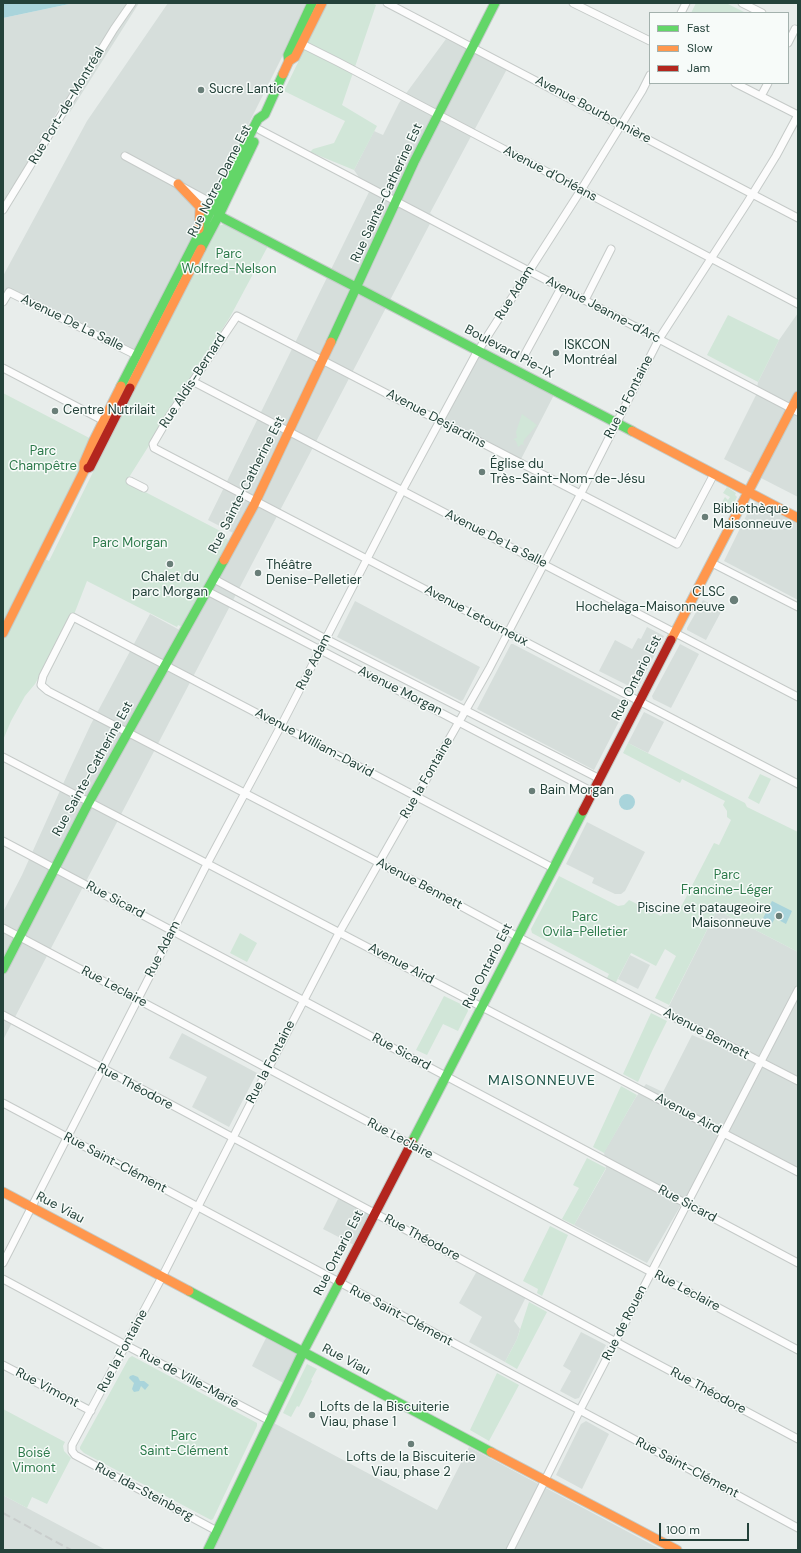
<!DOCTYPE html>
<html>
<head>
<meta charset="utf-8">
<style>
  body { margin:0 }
  #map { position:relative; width:801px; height:1553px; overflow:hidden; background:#e8edeb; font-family:"DM Sans",sans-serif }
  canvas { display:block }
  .frame { position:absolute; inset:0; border:4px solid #24423a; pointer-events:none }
  .legend { position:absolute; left:649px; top:12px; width:140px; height:72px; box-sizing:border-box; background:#f7fbf9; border:1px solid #a3b1ad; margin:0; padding:5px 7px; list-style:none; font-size:12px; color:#24423a }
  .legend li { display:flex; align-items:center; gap:8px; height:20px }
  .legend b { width:20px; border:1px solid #a3b1ad }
  .scale { position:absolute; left:659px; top:1523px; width:90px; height:18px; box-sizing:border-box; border:2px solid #24423a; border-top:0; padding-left:5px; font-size:12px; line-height:14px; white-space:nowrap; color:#24423a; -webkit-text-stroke:3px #f7fbf9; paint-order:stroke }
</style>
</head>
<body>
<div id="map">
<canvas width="801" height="1553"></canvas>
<div class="frame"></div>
<ul class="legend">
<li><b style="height:5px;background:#63d668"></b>Fast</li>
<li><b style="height:5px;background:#ff974d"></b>Slow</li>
<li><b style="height:5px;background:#b3261e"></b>Jam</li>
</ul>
<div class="scale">100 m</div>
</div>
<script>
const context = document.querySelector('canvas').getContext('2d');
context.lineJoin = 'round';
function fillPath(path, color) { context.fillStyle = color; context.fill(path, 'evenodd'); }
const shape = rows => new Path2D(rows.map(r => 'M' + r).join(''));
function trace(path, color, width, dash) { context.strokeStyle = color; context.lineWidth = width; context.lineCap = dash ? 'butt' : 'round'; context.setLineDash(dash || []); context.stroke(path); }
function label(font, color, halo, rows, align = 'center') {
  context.font = font + ' "DM Sans",sans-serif'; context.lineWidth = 3; context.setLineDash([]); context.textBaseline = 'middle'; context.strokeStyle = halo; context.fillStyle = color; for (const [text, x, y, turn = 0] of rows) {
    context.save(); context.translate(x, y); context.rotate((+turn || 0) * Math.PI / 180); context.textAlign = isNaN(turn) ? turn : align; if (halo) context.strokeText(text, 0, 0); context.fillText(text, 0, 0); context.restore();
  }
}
fillPath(shape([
  [74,3,139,3,70,112,60,106,19,184,16,182,8,193,3,205,3,18],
  [168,3,309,3,132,357,3,293,3,276,87,121],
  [446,39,507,69,430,213,434,216,3,1040,3,912,22,875,68,773,91,724,150,614,187,634,239,536,208,520,369,192,354,170,374,131,383,135,399,103],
  [798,313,798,497,724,459,756,395,758,382,779,340],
  [478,351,556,391,519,463,440,421],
  [757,502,798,524,798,600,724,561,752,504],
  [703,600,722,610,706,640,687,630,687,628],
  [355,601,480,667,463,700,461,701,337,637],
  [647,627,664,636,638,688,633,688,599,671,615,640,632,649,638,638,641,639],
  [511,644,513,644,628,704,594,770,477,709],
  [680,644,699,654,671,708,653,699,652,696],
  [644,712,664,722,648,753,628,743],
  [587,822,645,852,625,891,621,894,615,894,592,883,594,878,566,864],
  [717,910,798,952,798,1172,723,1133,647,1263,574,1225,606,1169,604,1152,636,1097,646,1084,663,1092,692,1035,789,1076,666,1012],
  [630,955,650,965,638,989,618,979],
  [182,1033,257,1073,229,1127,192,1107,207,1077,169,1058],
  [339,1197,373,1214,356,1246,323,1229],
  [478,1269,527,1295,514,1321,520,1329,517,1339,505,1362,469,1342,482,1317,459,1303],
  [581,1332,606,1345,579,1398,575,1399,560,1391,571,1371,563,1366],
  [268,1334,303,1352,287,1385,252,1366],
  [270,1421,437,1510,469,1447,662,1550,208,1550],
  [586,1421,609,1434,582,1489,556,1475,581,1424],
  [3,1495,27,1508,106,1550,3,1550]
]), '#d6dedb');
fillPath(shape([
  [327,3,372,3,376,5,342,105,377,126,354,170,310,152,313,149,334,143,345,121,284,91],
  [696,3,726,3,746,13,691,13],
  [225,224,268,246,230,317,126,482,226,534,224,537,228,540,228,544,183,625,180,626,178,625,177,627,87,581,73,617,35,684,25,696,11,721,3,740,3,633,41,557,49,561,153,351,218,226],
  [728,315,779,340,758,382,707,355],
  [3,393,97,442,3,627],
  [522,414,537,425,524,440,523,443,525,446,522,444,518,447,516,441,513,439,517,438,516,432],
  [727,487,736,493,735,495,737,497,730,511,723,506,725,504,722,502,725,497,728,500,730,497,723,493],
  [628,743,745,803,747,807,798,832,798,952,717,910,669,1005,655,998,676,956,665,949,656,966,631,953,614,986,605,982,609,974,532,933,531,929,559,876,618,906,624,905,629,900,661,916,664,912,669,913,676,912,682,905,714,843,719,845,731,820,727,817,727,811,723,805,725,801,682,779,680,783,623,753],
  [760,774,771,779,759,804,748,798],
  [240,933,257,943,247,962,230,953],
  [444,996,467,1007,468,1011,458,1031,443,1024,427,1055,416,1050],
  [651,1013,667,1021,652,1051,638,1082,623,1074],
  [621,1086,637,1095,604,1153,593,1147],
  [587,1158,606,1168,574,1225,562,1219,579,1188,573,1185],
  [550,1226,568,1235,542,1296,537,1293,538,1289,523,1281],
  [529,1302,547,1312,517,1369,505,1362,517,1339],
  [132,1356,257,1423,257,1426,213,1519,211,1520,84,1453,80,1449,80,1447,129,1358],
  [307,1364,317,1369,311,1380,312,1381,299,1407,297,1406,291,1417,283,1413],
  [497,1373,519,1385,489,1441,470,1430],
  [3,1409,65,1442,63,1446,64,1451,71,1458,47,1504,32,1497,27,1508,3,1495]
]), '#d1e6d8');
fillPath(shape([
  [3,3,74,3,3,18],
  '619 802a8 8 0 1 1 16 0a8 8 0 1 1-16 0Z',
  [772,901,792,911,786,924,775,918,770,927,761,922],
  [133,1375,138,1377,140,1381,144,1381,149,1385,145,1390,141,1386,139,1391,134,1392,132,1389,134,1383,129,1378,130,1376]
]), '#a9d4db');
const street = shape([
  [387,3,798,218],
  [573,3,650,41],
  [742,3,762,13],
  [681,13,686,3],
  [788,43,795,29],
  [302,44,338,62,798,304],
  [735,83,798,115],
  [761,96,768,83],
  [260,130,798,412],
  [125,156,214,204],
  [3,210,114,29,132,3],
  [585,300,611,249],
  [3,302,9,292,136,355],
  [525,354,561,288],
  [3,368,106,422],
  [194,382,798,697],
  [714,474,677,544,237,316,170,415,153,444,154,448,798,784],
  [130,481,144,488],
  [712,563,798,607],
  [214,579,322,637,600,779],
  [207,591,593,792],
  [3,757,798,1172],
  [3,841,798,1263],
  [553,868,73,617,43,676,41,685,48,691,418,883,518,937,798,1081],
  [3,928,798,1350],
  [3,1015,798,1439],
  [3,1103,615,1429,798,1528],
  [3,1263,207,864,284,720,402,491,476,354,581,190,642,91,650,75],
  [3,1279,133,1349,270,1421],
  [3,1365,91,1411],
  [217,1531,75,1455,72,1451,72,1445,162,1277,268,1069,339,933,489,669,578,499,659,339,747,203,776,156,798,115],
  [510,1550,582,1406,798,990]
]);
const fast = shape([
  [289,61,288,55,312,3],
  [214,204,219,215,225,219,632,431],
  [201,249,219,215,254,142],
  [331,342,414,162,495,3],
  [121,386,258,119,265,114,283,74],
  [3,969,89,802,224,560],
  [412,1142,583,811],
  [189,1291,491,1452],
  [208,1550,303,1352,340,1281]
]);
const slow = shape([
  [283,74,289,61,295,57,322,3],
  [178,184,200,207,199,229],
  [130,388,201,249],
  [632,431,798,518],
  [224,560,254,505,331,342],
  [3,633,84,471,84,463,93,442,121,386],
  [671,640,798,396],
  [3,1192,189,1291],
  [491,1452,677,1550]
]);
const jam = shape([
  [88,468,90,467,130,388],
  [583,811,671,640],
  [340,1281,412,1142]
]);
trace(street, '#c5cac8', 9);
trace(fast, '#c3cbc8', 11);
trace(slow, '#c3cbc8', 11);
trace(jam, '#c3cbc8', 11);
trace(street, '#fcfcfc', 7);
trace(fast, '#63d668', 9);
trace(slow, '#ff974d', 9);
trace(jam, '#b3261e', 9);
trace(shape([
  [3,1513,71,1550]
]), '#c9cdcc', 2, [8, 4]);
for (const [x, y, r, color] of [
  [201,90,4,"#697e78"],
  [556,353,4,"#697e78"],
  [55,411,4,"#697e78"],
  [482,472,4,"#697e78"],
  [705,517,4,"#697e78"],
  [170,564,4,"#697e78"],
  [258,573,4,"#697e78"],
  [734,600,5,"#697e78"],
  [532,791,4,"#697e78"],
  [779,916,4,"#697e78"],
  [312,1415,4,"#697e78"],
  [411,1444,4,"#697e78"]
]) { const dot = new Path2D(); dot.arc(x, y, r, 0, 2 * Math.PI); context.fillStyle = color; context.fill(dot); trace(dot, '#f7fbf9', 1.5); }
label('13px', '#24423a', '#f7fbf9', [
  ["Sucre Lantic",209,90],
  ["ISKCON",564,346],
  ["Montréal",564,361],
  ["Centre Nutrilait",63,411],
  ["Église du",490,465],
  ["Très-Saint-Nom-de-Jésu",490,480],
  ["Bibliothèque",713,510],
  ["Maisonneuve",713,525],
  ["Théâtre",266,566],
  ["Denise-Pelletier",266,581],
  ["Chalet du",170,578,"center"],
  ["parc Morgan",170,593,"center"],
  ["CLSC",725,593,"right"],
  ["Hochelaga-Maisonneuve",725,608,"right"],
  ["Bain Morgan",540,791],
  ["Piscine et pataugeoire",771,909,"right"],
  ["Maisonneuve",771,924,"right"],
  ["Lofts de la Biscuiterie",320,1408],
  ["Viau, phase 1",320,1423],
  ["Lofts de la Biscuiterie",411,1458,"center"],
  ["Viau, phase 2",411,1473,"center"]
], 'left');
label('13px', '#24423a', '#f7fbf9', [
  ["Rue Port-de-Montréal",67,106,-59],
  ["Avenue Bourbonnière",593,110,28],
  ["Avenue d'Orléans",550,174,28],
  ["Rue Notre-Dame Est",220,181,-63],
  ["Rue Sainte-Catherine Est",387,193,-65],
  ["Rue Adam",515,293,-58],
  ["Avenue Jeanne-d'Arc",603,310,28],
  ["Avenue De La Salle",72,323,26],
  ["Boulevard Pie-IX",509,352,28],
  ["Rue Aldis-Bernard",193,381,-57],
  ["Rue la Fontaine",629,397,-63],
  ["Avenue Desjardins",436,419,28],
  ["Rue Sainte-Catherine Est",247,485,-63],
  ["Avenue De La Salle",496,539,27],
  ["Avenue Letourneux",476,616,28],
  ["Rue Adam",314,662,-63],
  ["Rue Ontario Est",637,678,-63],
  ["Avenue Morgan",400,691,27],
  ["Avenue William-David",314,743,28],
  ["Rue Sainte-Catherine Est",93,769,-61],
  ["Rue la Fontaine",427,778,-60],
  ["Avenue Bennett",419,884,28],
  ["Rue Sicard",115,900,28],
  ["Rue Adam",163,949,-63],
  ["Avenue Aird",401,964,28],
  ["Rue Ontario Est",488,966,-63],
  ["Rue Leclaire",114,987,28],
  ["Avenue Bennett",706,1034,28],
  ["Rue Sicard",401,1052,28],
  ["Rue la Fontaine",271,1062,-63],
  ["Rue Théodore",135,1087,28],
  ["Avenue Aird",688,1114,28],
  ["Rue Leclaire",400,1139,28],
  ["Rue Saint-Clément",115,1163,28],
  ["Rue Sicard",687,1204,28],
  ["Rue Viau",60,1208,28],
  ["Rue Théodore",422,1238,28],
  ["Rue Ontario Est",339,1253,-63],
  ["Rue Leclaire",687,1291,28],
  ["Rue Saint-Clément",401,1316,28],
  ["Rue de Rouen",625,1323,-63],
  ["Rue la Fontaine",123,1351,-62],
  ["Rue Viau",346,1360,28],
  ["Rue de Ville-Marie",189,1379,28],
  ["Rue Vimont",47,1388,28],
  ["Rue Théodore",708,1391,28],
  ["Rue Saint-Clément",687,1468,28],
  ["Rue Ida-Steinberg",144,1492,28]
]);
label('13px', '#2d7a4b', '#f7fbf9', [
  ["Parc",229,255],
  ["Wolfred-Nelson",229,270],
  ["Parc",43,452],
  ["Champêtre",43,467],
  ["Parc Morgan",130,544],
  ["Parc",727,876],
  ["Francine-Léger",727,891],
  ["Parc",585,918],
  ["Ovila-Pelletier",585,933],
  ["Parc",184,1437],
  ["Saint-Clément",184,1452],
  ["Boisé",34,1454],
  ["Vimont",34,1469]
]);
context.letterSpacing = '1px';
label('14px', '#1f5548', '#f7fbf9', [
  ["MAISONNEUVE",542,1081]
]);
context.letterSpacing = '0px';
</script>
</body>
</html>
